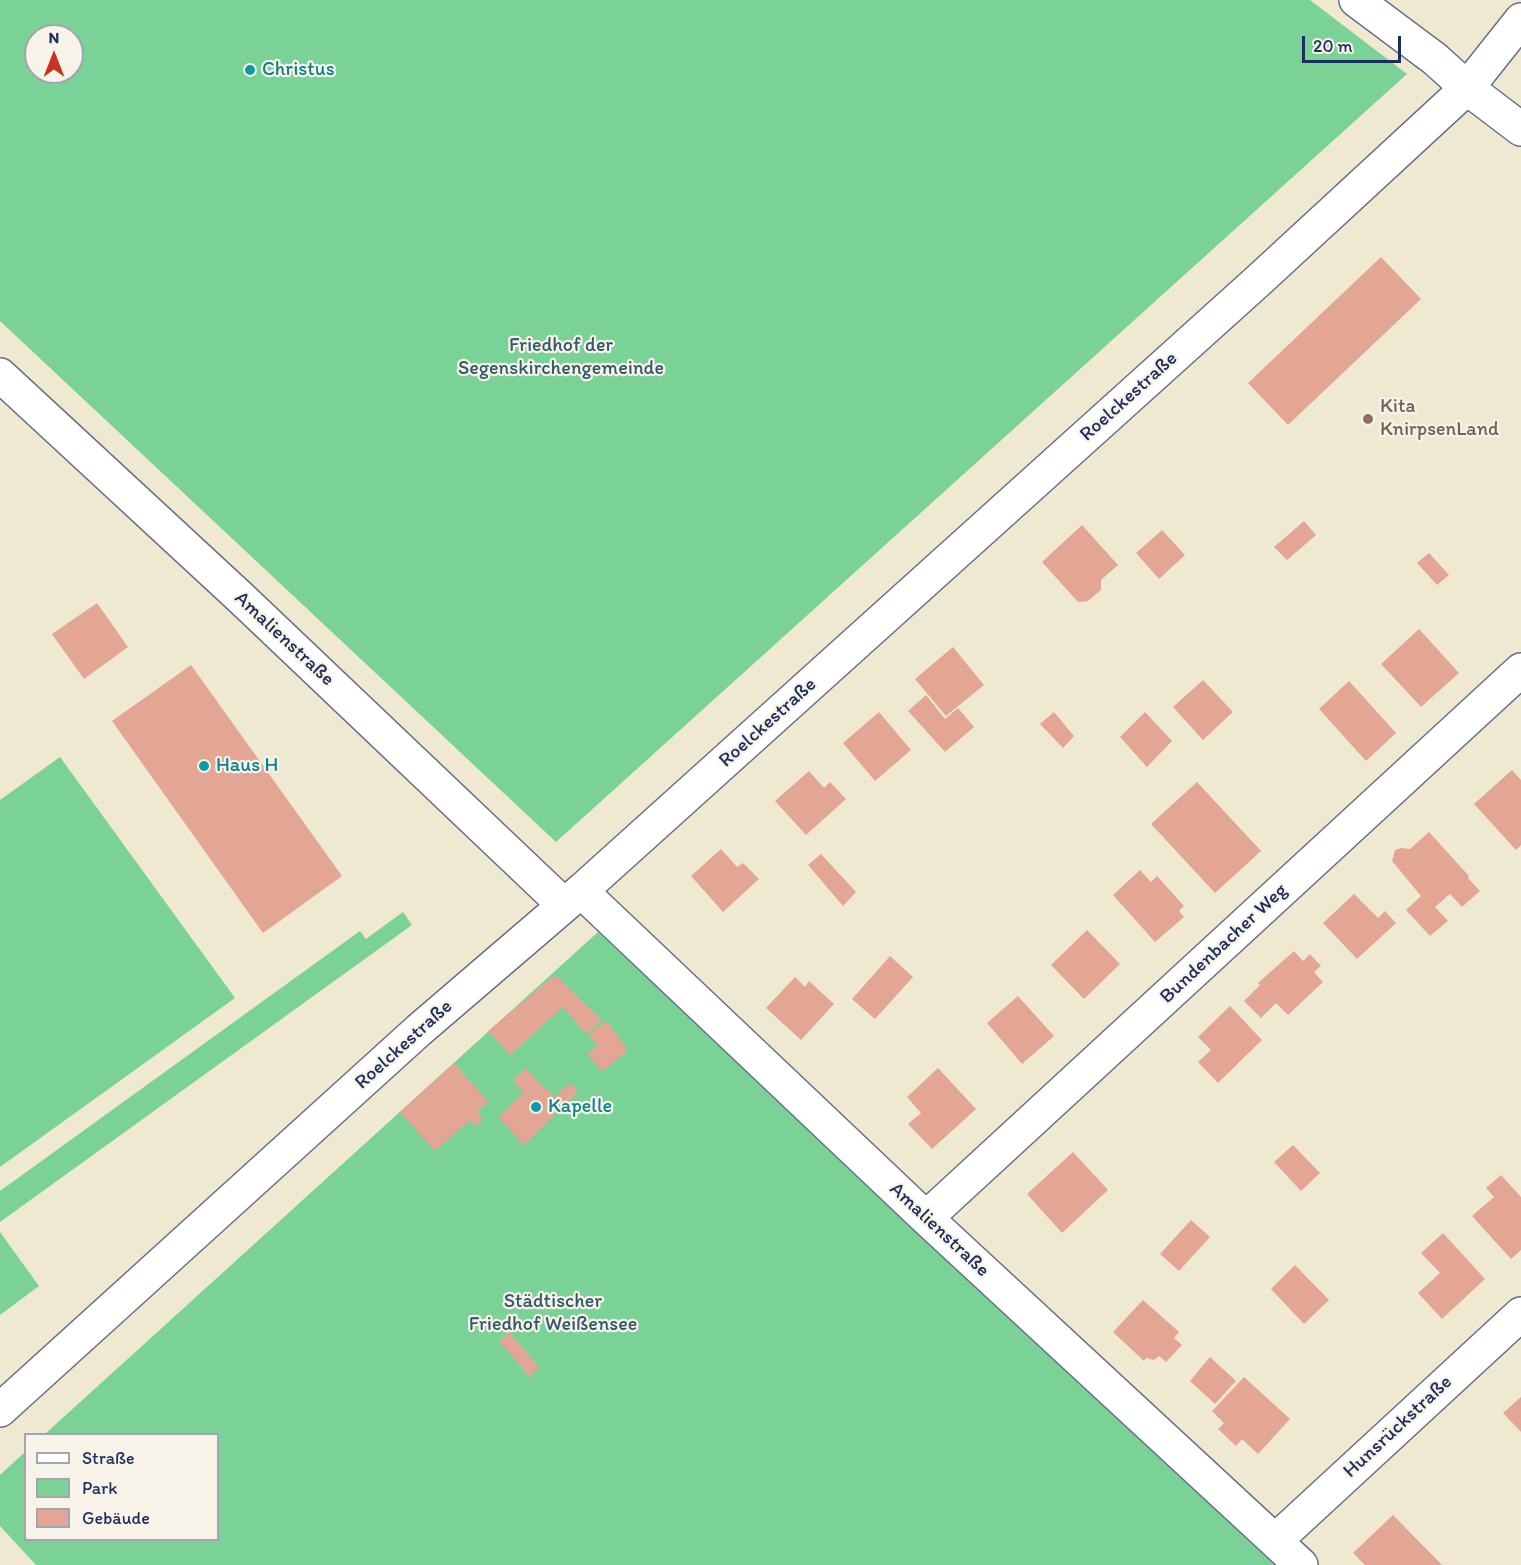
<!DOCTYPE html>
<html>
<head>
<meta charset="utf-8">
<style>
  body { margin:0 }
  #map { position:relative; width:1521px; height:1565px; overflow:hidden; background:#f0e9d1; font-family:Itim,sans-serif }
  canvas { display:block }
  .legend { position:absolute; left:24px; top:1433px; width:195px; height:108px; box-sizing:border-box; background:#f7f3e8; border:2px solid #9fa5b1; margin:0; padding:8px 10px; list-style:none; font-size:18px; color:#1b2f5e }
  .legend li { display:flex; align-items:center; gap:12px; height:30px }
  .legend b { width:30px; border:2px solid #9fa5b1 }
  .north { position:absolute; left:24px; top:24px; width:60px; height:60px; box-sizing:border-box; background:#f7f3e8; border:2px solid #9fa5b1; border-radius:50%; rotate:0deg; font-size:16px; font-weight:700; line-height:24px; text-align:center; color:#1b2f5e }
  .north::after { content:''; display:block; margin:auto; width:21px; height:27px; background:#c8321e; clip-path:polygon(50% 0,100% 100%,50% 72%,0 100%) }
  .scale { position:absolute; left:1302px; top:36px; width:99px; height:27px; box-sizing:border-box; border:3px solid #1b2f5e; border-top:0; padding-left:8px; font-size:18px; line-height:21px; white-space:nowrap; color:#1b2f5e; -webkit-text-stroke:4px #f7f3e8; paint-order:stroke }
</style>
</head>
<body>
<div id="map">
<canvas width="1521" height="1565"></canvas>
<ul class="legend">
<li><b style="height:8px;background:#fff"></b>Straße</li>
<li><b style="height:16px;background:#7bd297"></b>Park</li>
<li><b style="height:16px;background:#e4a694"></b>Gebäude</li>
</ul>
<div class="north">N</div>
<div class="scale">20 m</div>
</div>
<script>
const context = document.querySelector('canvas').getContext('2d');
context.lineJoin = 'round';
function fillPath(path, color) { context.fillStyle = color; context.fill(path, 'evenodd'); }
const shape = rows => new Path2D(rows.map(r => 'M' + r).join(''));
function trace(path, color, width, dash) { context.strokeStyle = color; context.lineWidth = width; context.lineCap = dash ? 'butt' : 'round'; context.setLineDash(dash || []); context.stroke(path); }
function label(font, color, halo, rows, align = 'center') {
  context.font = font + ' Itim,sans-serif'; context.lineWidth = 4.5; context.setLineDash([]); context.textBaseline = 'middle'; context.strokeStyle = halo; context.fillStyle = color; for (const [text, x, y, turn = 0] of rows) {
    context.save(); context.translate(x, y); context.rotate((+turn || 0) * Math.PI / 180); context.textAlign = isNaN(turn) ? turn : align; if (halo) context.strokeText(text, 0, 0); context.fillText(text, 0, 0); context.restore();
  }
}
fillPath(shape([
  [0,0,1310,0,1407,74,556,842,0,321],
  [36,36,72,36,72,72,36,72],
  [60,757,235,998,0,1167,0,800],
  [403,912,412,925,0,1222,0,1191,360,931,366,939],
  [598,932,1275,1565,36,1565,0,1526,0,1475,25,1452,26,1540,218,1540,218,1434,45,1434],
  [0,1232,39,1286,0,1315]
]), '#7bd297');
fillPath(shape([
  [1381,257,1421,299,1288,425,1248,383],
  [1304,521,1316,535,1287,560,1274,547],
  [1082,525,1118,565,1101,580,1101,590,1088,601,1078,602,1042,562],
  [1162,530,1185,555,1159,579,1136,553],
  [1429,553,1449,575,1437,585,1417,563],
  [97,603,128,647,84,679,52,634],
  [1419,629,1459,673,1421,707,1381,664],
  [953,647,984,685,946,716,915,679],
  [191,665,342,876,263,933,112,721],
  [1203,680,1233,712,1203,740,1173,707],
  [1349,681,1396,733,1366,761,1319,709],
  [926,695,945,719,958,708,974,727,945,752,908,711],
  [879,712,911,750,875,781,843,743],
  [1054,712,1074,736,1063,748,1040,724],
  [1145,712,1172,741,1147,767,1120,737],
  [1512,770,1521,780,1521,845,1516,850,1474,804],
  [809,771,824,788,830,782,846,799,806,835,775,801],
  [1197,782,1261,851,1215,893,1151,824],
  [1429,832,1469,876,1468,878,1480,891,1462,907,1450,894,1435,907,1448,921,1430,936,1406,910,1421,896,1392,861,1395,850,1401,848,1410,849],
  [721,849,737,867,743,863,759,879,723,912,691,876],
  [821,854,856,892,843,906,808,865],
  [1140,870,1151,882,1157,876,1184,906,1179,911,1184,917,1155,942,1113,895],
  [1354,894,1378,918,1385,911,1396,923,1357,959,1323,923],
  [1087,930,1120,964,1084,999,1051,965],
  [1294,951,1303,961,1310,954,1321,966,1314,972,1323,982,1288,1015,1276,1003,1261,1018,1244,1001,1260,985,1258,983],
  [890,956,913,977,875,1019,852,999],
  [555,975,602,1020,586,1034,563,1007,510,1055,488,1031],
  [795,977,805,987,809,981,834,1004,801,1040,766,1008],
  [1018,996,1054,1036,1022,1064,987,1023],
  [1230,1006,1262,1040,1218,1083,1198,1062,1211,1050,1198,1037],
  [607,1021,628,1051,602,1071,587,1054,598,1045,588,1034],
  [454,1063,489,1102,477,1112,483,1119,475,1126,470,1120,435,1151,400,1112],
  [526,1068,545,1089,551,1092,553,1098,571,1083,578,1092,524,1145,498,1117,524,1093,513,1080],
  [938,1068,976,1109,932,1149,908,1124,921,1113,907,1097],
  [1293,1145,1320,1173,1301,1191,1274,1162],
  [1073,1152,1108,1190,1062,1233,1027,1194],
  [1501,1175,1521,1197,1521,1250,1511,1259,1472,1216,1494,1197,1486,1188],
  [1191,1220,1210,1237,1179,1271,1160,1254],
  [1443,1233,1485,1279,1442,1319,1418,1293,1440,1273,1421,1253],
  [1295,1265,1329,1300,1304,1324,1271,1289],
  [1143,1300,1179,1332,1174,1338,1182,1345,1166,1362,1159,1356,1154,1360,1146,1358,1144,1361,1113,1332],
  [509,1332,539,1367,530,1377,499,1341],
  [1210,1357,1236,1381,1215,1404,1190,1381],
  [1244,1377,1290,1419,1258,1454,1242,1439,1236,1446,1218,1429,1224,1423,1212,1411],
  [1521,1397,1521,1432,1503,1413],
  [1393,1515,1442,1565,1365,1565,1353,1553]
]), '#e4a694');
const street = shape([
  [1356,0,1435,59,1467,88,1521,129],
  [0,375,241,598,564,905],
  [581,891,926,1218,1301,1565],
  [926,1218,1521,670],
  [1275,1541,1521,1314]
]);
const secondary = shape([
  [0,1410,419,1030,581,891,1259,280,1467,88,1521,20]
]);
trace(street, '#667086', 36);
trace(secondary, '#667086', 36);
trace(street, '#fff', 33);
trace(secondary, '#fff', 33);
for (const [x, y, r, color] of [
  [250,70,6,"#0f9aa8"],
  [1368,419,6,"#8d6e63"],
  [204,766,6,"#0f9aa8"],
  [536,1107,6,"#0f9aa8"]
]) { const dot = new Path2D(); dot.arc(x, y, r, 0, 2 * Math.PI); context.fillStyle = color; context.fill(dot); trace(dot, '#f7f3e8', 2); }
label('20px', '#0d838f', '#f7f3e8', [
  ["Christus",262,70],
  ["Haus H",216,766],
  ["Kapelle",548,1107]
], 'left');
label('20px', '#33586c', '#f7f3e8', [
  ["Friedhof der",561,346],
  ["Segenskirchengemeinde",561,369],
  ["Städtischer",553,1302],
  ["Friedhof Weißensee",553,1325]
]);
label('20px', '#1b2f5e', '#f7f3e8', [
  ["Roelckestraße",1129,397,-42],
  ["Amalienstraße",284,639,43],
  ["Roelckestraße",768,723,-42],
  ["Bundenbacher Weg",1224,944,-43],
  ["Roelckestraße",404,1045,-42],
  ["Amalienstraße",939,1230,43],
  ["Hunsrückstraße",1398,1427,-43]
]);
label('20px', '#785e54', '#f7f3e8', [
  ["Kita",1380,407],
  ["KnirpsenLand",1380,430]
], 'left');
</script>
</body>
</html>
